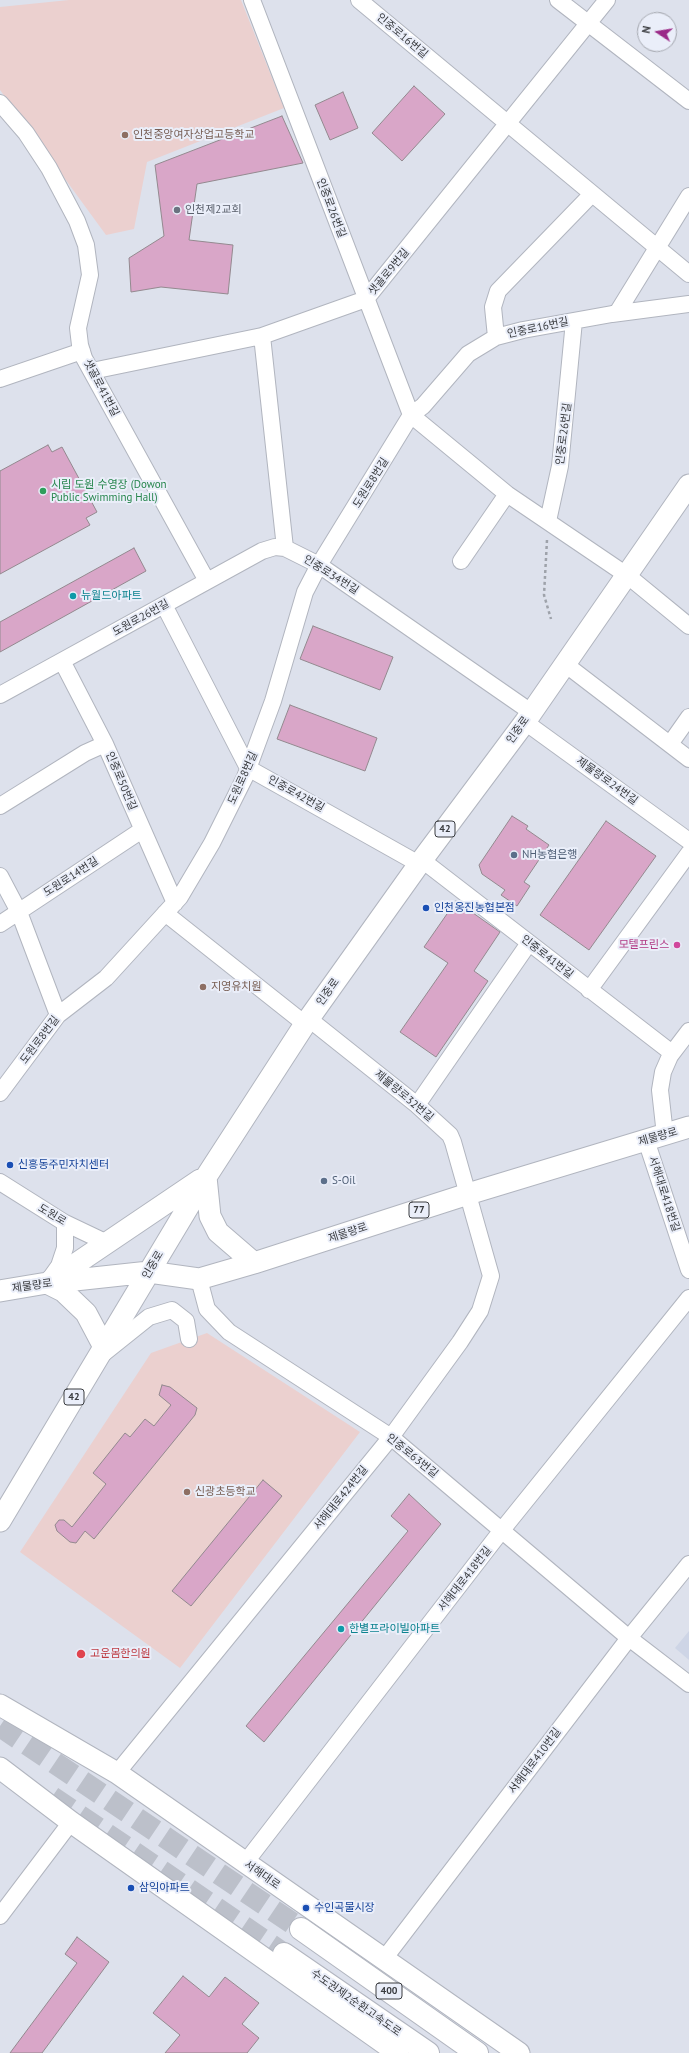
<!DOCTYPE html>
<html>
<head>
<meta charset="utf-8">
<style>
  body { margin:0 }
  #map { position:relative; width:689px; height:2053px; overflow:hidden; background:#dde1ec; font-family:"PT Sans",sans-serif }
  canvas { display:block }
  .north { position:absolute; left:637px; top:12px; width:40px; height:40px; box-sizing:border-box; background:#eaeef9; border:1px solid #a4a7af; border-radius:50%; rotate:282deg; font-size:11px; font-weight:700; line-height:16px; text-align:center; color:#3a3c40 }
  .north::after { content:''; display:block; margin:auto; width:14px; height:18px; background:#9b2a88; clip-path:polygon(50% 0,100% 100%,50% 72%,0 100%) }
</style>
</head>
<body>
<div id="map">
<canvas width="689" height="2053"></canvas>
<div class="north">N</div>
</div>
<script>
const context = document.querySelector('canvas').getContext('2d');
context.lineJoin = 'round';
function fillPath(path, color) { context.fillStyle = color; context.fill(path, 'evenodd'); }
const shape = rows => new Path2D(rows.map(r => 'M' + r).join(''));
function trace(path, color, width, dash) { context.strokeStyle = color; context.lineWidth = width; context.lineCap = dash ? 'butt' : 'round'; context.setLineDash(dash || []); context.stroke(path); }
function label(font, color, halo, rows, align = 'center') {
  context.font = font + ' "PT Sans","Noto Sans KR",sans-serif'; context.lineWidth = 4; context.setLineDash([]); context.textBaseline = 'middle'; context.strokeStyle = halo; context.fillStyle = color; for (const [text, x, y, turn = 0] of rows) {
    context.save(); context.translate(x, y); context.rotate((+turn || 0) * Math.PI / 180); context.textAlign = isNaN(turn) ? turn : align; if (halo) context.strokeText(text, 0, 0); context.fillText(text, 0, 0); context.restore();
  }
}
fillPath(shape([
  [689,1631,689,1660,675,1648]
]), '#ced5e6');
fillPath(shape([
  [69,0,241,0,284,108,147,162,134,229,106,235,0,90,0,7],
  [207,1333,360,1432,180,1668,20,1552,151,1353]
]), '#ebd0cf');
const building = shape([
  [414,86,445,114,402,161,372,133,414,86],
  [343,92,358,128,330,140,315,105,343,92],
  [282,116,303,163,197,184,189,240,233,245,228,294,161,287,131,292,129,258,164,236,155,165,282,116],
  [48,445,52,452,62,447,97,512,86,518,90,525,0,574,0,471,48,445],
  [134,548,146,571,0,652,0,622,134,548],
  [313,626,393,657,380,690,300,659,313,626],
  [290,705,377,738,365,771,277,739,290,705],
  [512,816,528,826,526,829,549,845,524,882,530,886,517,906,501,895,505,890,482,874,479,865,512,816],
  [606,821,656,856,589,950,540,915,606,821],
  [456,901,500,932,474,971,488,981,436,1057,400,1032,448,963,424,947,456,901],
  [162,1385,170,1387,197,1408,195,1415,94,1539,85,1531,76,1543,70,1542,57,1531,55,1525,59,1520,64,1520,72,1527,106,1484,93,1473,125,1433,130,1437,145,1419,154,1426,171,1405,159,1395,162,1385],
  [263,1480,282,1496,191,1606,172,1591,263,1480],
  [409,1494,441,1524,264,1742,246,1726,408,1531,391,1516,409,1494],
  [77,1937,109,1962,42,2053,10,2053,77,1963,65,1954,77,1937],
  [183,1976,209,1997,225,1977,259,2003,242,2024,259,2038,247,2053,165,2053,180,2035,153,2013,183,1976]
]);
fillPath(building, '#d9a6c8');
trace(building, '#93898f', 1);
trace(shape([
  [0,1726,301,1929],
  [52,1797,284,1954]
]), '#bcc0ca', 22, [22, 11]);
const minor = shape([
  [252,0,411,415,507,494,628,576,689,626],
  [359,0,689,274],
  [558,0,689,101],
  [0,103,26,133,49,168,77,221,86,245,90,275,78,328,80,345,84,358,207,581],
  [617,313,689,196],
  [262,336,285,548],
  [496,337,493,307,498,291,592,194],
  [92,371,262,336,366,299,607,0],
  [0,379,82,351],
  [548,521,560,466,574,321],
  [461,561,507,494],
  [164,605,248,768,419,864],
  [62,661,105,744,175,903],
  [565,664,689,759],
  [0,695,262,551,275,547,285,548,319,565,531,712],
  [525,722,689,841],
  [670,744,689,717],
  [0,806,85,753,105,744],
  [422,860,672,1053],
  [0,876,19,912,58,1015],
  [165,913,305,1024],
  [0,924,142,830],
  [589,990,689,853],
  [0,1093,58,1015,106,978,180,897,212,843,245,777,273,701,305,592,319,565,411,415,423,406,468,354,496,337,523,330,612,314,689,304],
  [417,1105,529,943],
  [665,1135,660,1090,663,1072,670,1056,689,1031],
  [646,1140,689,1270],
  [0,1182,65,1223,107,1243],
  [199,1279,207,1309,229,1332,391,1437,629,1638,689,1684],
  [49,1280,59,1266,65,1248,65,1223],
  [104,1353,149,1317,172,1310,186,1321,189,1339],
  [117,1773,391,1437,460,1342,480,1311,491,1276,453,1142,450,1135,417,1105,309,1019],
  [245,1863,502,1530,689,1298],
  [0,1916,71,1822],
  [384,1959,629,1638,689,1564]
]);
const major = shape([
  [206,1177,210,1216,218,1232,254,1263],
  [49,1282,200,1180],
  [47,1283,63,1291,86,1313,104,1347],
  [0,1291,47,1283,149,1272,199,1279,254,1263,468,1194,689,1127],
  [0,1521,206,1177,305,1024,419,864,525,722,689,485],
  [0,1705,117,1773,519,2053],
  [0,1768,71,1822,398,2053]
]);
const highway = shape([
  [301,1929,477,2053],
  [284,1954,428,2053]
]);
trace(minor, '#b1b5bf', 18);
trace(major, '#b1b5bf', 23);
trace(highway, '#b1b5bf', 24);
trace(shape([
  [547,540,544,595,551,619]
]), '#9ea2aa', 2.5, [3, 3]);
trace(minor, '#fff', 16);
trace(major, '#fff', 21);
trace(highway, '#fff', 22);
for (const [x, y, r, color] of [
  [125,135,4,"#8d6e63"],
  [177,210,4,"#6b7280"],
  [43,491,4,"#2e9e5b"],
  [73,596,4,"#0f9aa8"],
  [514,855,4,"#5c6f8a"],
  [426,908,4,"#1a4fb4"],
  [677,945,4,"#d1479c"],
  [203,987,4,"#8d6e63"],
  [10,1165,4,"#1a4fb4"],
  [324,1181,4,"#5c6f8a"],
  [187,1492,4,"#8d6e63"],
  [341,1629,4,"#0f9aa8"],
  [81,1654,5,"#e0444e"],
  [131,1888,4,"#1a4fb4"],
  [306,1908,4,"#1a4fb4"]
]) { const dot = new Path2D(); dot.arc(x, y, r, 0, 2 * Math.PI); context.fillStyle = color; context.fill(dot); trace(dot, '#eaeef9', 1.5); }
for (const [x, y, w] of [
  [445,829,20],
  [419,1210,20],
  [74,1397,20],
  [389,1991,26]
]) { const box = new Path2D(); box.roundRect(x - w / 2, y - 8, w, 16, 3); context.fillStyle = '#eaeef9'; context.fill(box); trace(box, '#3a3c40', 1); }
label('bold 10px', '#3a3c40', null, [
  ["42",445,829],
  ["77",419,1210],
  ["42",74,1397],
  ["400",389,1991]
]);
label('11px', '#3a3c40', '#eaeef9', [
  ["인중로16번길",402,36,40],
  ["인중로26번길",331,208,69],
  ["샛골로9번길",389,272,-50],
  ["인중로16번길",538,328,-12],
  ["샛골로41번길",101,388,62],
  ["인중로26번길",564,434,-83],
  ["도원로8번길",371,483,-58],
  ["인중로34번길",331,575,32],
  ["도원로26번길",141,618,-29],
  ["인중로",518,730,-54],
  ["도원로8번길",243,778,-66],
  ["인중로50번길",121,781,67],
  ["제물량로24번길",607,781,36],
  ["인중로42번길",296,794,29],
  ["도원로14번길",71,877,-33],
  ["인중로41번길",547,957,38],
  ["인중로",328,992,-54],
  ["도원로8번길",40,1040,-53],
  ["제물량로32번길",404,1096,40],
  ["제물량로",658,1137,-16],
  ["서해대로418번길",664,1194,72],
  ["도원로",52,1215,31],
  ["제물량로",348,1233,-18],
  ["인중로",153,1265,-59],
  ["제물량로",32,1286,-8],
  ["인중로63번길",412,1456,39],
  ["서해대로424번길",341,1498,-51],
  ["서해대로418번길",465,1579,-52],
  ["서해대로410번길",535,1761,-53],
  ["서해대로",262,1875,35],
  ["수도권제2순환고속도로",356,2003,35]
]);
label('11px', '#785e54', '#eaeef9', [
  ["인천중앙여자상업고등학교",133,135],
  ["지영유치원",211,987],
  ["신광초등학교",195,1492]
], 'left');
label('11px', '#5b616d', '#eaeef9', [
  ["인천제2교회",185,210]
], 'left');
label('11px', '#27864d', '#eaeef9', [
  ["시립 도원 수영장 (Dowon",51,485],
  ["Public Swimming Hall)",51,498]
], 'left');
label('11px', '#0d838f', '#eaeef9', [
  ["뉴월드아파트",81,596],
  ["한별프라이빌아파트",349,1629]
], 'left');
label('11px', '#4e5e75', '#eaeef9', [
  ["NH농협은행",522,855],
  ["S-Oil",332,1181]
], 'left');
label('11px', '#164399', '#eaeef9', [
  ["인천옹진농협본점",434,908],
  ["신흥동주민자치센터",18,1165],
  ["삼익아파트",139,1888],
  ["수인곡물시장",314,1908]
], 'left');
label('11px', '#b23c85', '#eaeef9', [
  ["모텔프린스",669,945]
], 'right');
label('11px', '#be3a42', '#eaeef9', [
  ["고운몸한의원",90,1654]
], 'left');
</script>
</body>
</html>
